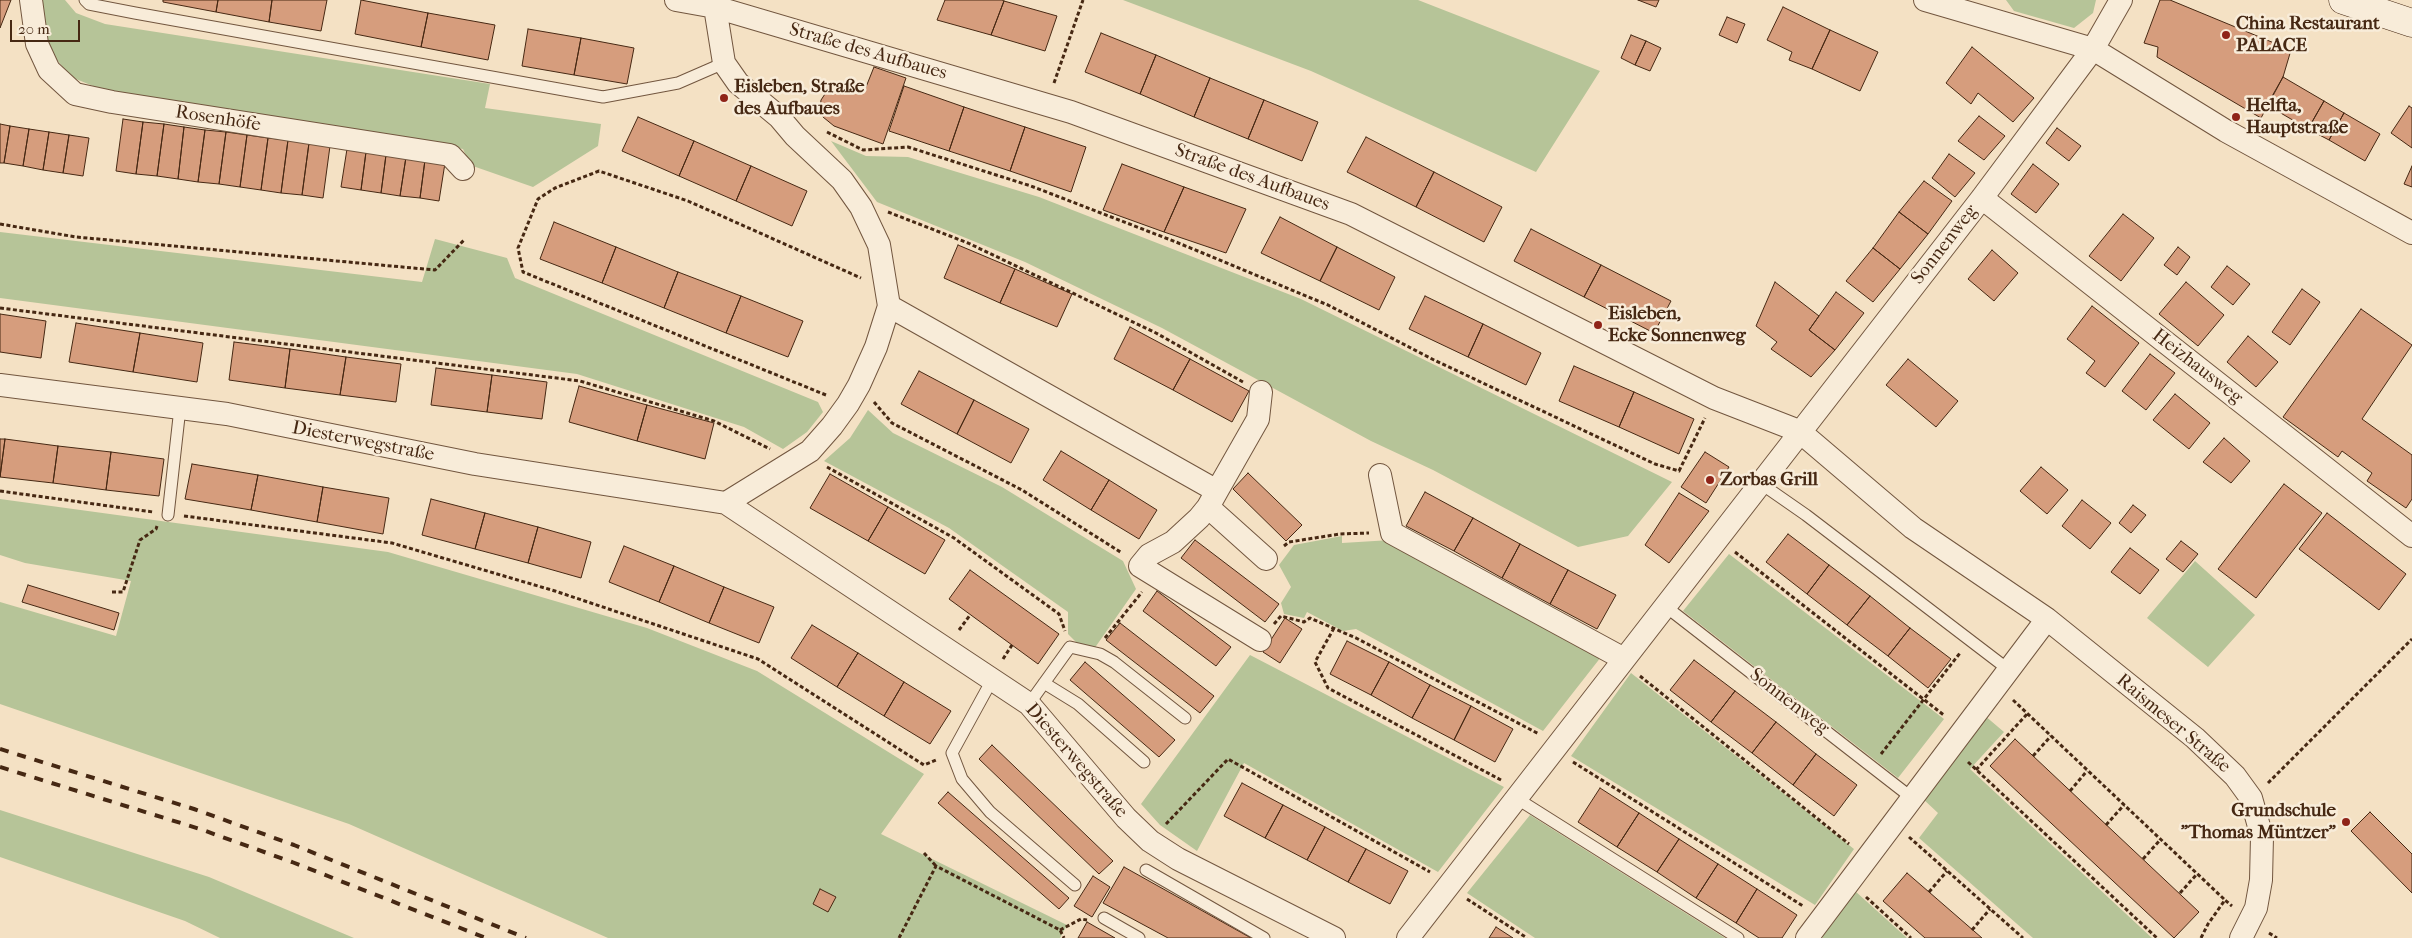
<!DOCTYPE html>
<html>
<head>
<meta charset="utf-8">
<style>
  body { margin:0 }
  #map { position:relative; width:2412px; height:938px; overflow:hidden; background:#f4e1c4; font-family:"IM FELL French Canon",serif }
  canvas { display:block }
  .scale { position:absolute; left:10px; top:20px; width:70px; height:22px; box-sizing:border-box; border:2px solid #462813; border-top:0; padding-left:6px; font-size:15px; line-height:18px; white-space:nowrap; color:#462813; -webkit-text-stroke:4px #f8ecd9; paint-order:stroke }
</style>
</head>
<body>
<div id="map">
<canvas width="2412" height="938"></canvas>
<div class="scale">20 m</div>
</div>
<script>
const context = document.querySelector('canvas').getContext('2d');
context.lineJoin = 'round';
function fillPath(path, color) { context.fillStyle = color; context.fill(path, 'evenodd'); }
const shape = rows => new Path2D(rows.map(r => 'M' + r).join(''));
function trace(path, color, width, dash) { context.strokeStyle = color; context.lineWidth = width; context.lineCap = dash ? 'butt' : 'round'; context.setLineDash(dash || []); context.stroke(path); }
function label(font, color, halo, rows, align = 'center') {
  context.font = font + ' "IM FELL French Canon",serif'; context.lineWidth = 5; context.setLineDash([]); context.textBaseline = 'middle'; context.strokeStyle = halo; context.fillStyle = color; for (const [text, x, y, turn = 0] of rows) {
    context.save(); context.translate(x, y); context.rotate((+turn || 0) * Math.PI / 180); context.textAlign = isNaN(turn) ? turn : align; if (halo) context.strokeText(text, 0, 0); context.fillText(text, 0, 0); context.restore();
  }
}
fillPath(shape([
  [38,0,65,0,76,13,105,24,490,84,485,108,601,124,598,146,533,187,470,165,463,149,103,90,71,77,53,55,43,29],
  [1123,0,1418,0,1600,71,1536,172,1311,71],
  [2006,0,2096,0,2093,13,2074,28,2014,11],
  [831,141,866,156,908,157,1039,197,1301,299,1672,482,1628,536,1578,547,1433,470,1371,441,1162,328,1025,262,877,202],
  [0,232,422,282,435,239,507,258,515,278,818,402,823,412,807,432,783,449,744,427,577,374,0,298],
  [868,410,893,433,1002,487,1123,561,1136,589,1094,649,1078,644,1068,634,1068,612,949,528,824,461,850,438],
  [0,499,388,552,647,628,757,671,924,774,881,834,1067,925,1060,938,608,938,349,824,0,704,0,602,116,636,131,581,25,563,0,555],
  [1342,536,1342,543,1391,540,1601,657,1543,731,1356,629,1343,631,1307,612,1304,618,1284,614,1281,603,1291,587,1279,565,1294,545],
  [1729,554,1944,719,1898,778,1683,611],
  [2195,561,2255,615,2208,667,2147,618],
  [1250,655,1504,787,1438,872,1244,763,1197,851,1160,825,1141,804],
  [1631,673,1854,849,1815,905,1571,756],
  [1984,715,2004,732,1970,769,2152,938,2033,938,1919,838,1938,813,1922,798],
  [0,810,209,877,354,938,220,938,185,921,0,857],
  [1530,815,1725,938,1535,938,1467,893],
  [1855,891,1907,938,1823,938,1821,936]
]), '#b6c498');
const building = shape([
  [0,0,11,0,0,28,0,0],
  [163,0,218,0,216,12,163,2,163,0],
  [218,0,272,0,269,22,216,12,218,0],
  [272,0,327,0,321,31,269,22,272,0],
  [361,0,428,13,421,47,355,34,361,0],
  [945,0,1002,0,1004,1,991,35,937,20,945,0],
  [1638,0,1659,0,1656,7,1638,0],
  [2160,0,2170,0,2291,50,2283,77,2261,118,2157,57,2158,47,2144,43,2160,0],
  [1004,1,1057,16,1045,51,991,35,1004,1],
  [1783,7,1830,30,1812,69,1789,60,1792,52,1767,40,1783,7],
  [428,13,495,25,488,60,421,47,428,13],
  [1727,17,1745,24,1737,43,1719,35,1727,17],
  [528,29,581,38,574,75,522,66,528,29],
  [1830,30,1878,52,1860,91,1812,69,1830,30],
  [1101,33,1156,55,1140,94,1085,72,1101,33],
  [1631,35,1646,41,1635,65,1621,58,1631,35],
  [581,38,634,48,627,84,574,75,581,38],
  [1646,41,1661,48,1650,71,1635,65,1646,41],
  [1972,47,2034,98,2013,122,1978,93,1971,104,1946,83,1972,47],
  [1156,55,1210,78,1194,117,1140,94,1156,55],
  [874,67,906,78,883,144,834,126,823,117,820,109,821,100,827,91,835,85,847,81,866,87,874,67],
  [2283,77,2324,101,2308,129,2267,105,2283,77],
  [1210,78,1264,100,1248,139,1194,117,1210,78],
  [904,86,964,107,949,151,889,131,904,86],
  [1264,100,1318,122,1302,161,1248,139,1264,100],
  [2324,101,2344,113,2329,140,2308,129,2324,101],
  [2409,106,2412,108,2412,148,2391,133,2409,106],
  [964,107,1025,127,1010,171,949,151,964,107],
  [2344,113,2380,134,2365,161,2329,140,2344,113],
  [1979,116,2005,136,1984,160,1958,141,1979,116],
  [638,117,694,141,679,176,622,151,638,117],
  [123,119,143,122,136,174,116,171,123,119],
  [143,122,164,124,157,176,136,174,143,122],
  [0,124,10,126,4,163,0,163,0,124],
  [164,124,184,127,178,179,157,176,164,124],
  [10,126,29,129,23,166,4,163,10,126],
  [184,127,205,130,198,182,178,179,184,127],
  [1025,127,1086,147,1071,192,1010,171,1025,127],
  [2057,128,2081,146,2069,161,2046,143,2057,128],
  [29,129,49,132,43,170,23,166,29,129],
  [205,130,226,132,219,184,198,182,205,130],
  [49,132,69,135,63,173,43,170,49,132],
  [226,132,247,135,240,187,219,184,226,132],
  [69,135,89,138,83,176,63,173,69,135],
  [247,135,268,138,261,190,240,187,247,135],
  [1366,137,1434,172,1416,207,1347,172,1366,137],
  [268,138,288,140,281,193,261,190,268,138],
  [288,140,309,143,302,195,281,193,288,140],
  [694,141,751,166,736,201,679,176,694,141],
  [309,143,330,146,323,198,302,195,309,143],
  [347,149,366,152,361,190,341,187,347,149],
  [366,152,386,155,381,193,361,190,366,152],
  [1949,154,1975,173,1955,197,1932,178,1949,154],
  [386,155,406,157,400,196,381,193,386,155],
  [406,157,425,160,420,198,400,196,406,157],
  [425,160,445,163,439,201,420,198,425,160],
  [1122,164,1184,187,1164,232,1103,210,1122,164],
  [2033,164,2059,184,2036,213,2011,194,2033,164],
  [751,166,807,191,792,226,736,201,751,166],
  [2412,166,2412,187,2404,184,2412,166],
  [1434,172,1502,207,1484,242,1416,207,1434,172],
  [1924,181,1952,201,1928,234,1899,212,1924,181],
  [1184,187,1246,209,1226,253,1164,232,1184,187],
  [1899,212,1928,234,1900,269,1873,248,1899,212],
  [2123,214,2154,238,2121,281,2089,256,2123,214],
  [1280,217,1337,247,1320,281,1261,253,1280,217],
  [554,222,616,247,602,283,540,259,554,222],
  [1531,229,1601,265,1584,297,1514,261,1531,229],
  [958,245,1015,269,1000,303,944,278,958,245],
  [616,247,678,272,664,308,602,283,616,247],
  [1337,247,1395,277,1379,310,1320,281,1337,247],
  [2178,247,2190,257,2177,275,2164,265,2178,247],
  [1873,248,1900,269,1873,302,1846,281,1873,248],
  [1992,250,2018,273,1994,301,1968,279,1992,250],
  [1601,265,1671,301,1654,333,1584,297,1601,265],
  [2227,266,2250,284,2233,305,2211,287,2227,266],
  [1015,269,1072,294,1057,327,1000,303,1015,269],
  [678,272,741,296,726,333,664,308,678,272],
  [1775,282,1819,316,1809,330,1835,350,1811,377,1771,349,1777,342,1756,326,1775,282],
  [2186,282,2224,315,2198,346,2159,314,2186,282],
  [2302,289,2320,302,2290,345,2272,332,2302,289],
  [1836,292,1864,313,1835,350,1809,330,1836,292],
  [741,296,803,321,788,357,726,333,741,296],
  [1425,296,1483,324,1468,357,1409,329,1425,296],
  [2092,306,2139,343,2105,387,2086,373,2095,361,2067,339,2092,306],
  [2361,309,2412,345,2362,419,2412,455,2412,499,2406,508,2367,481,2372,473,2342,451,2338,457,2283,417,2361,309],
  [0,314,46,321,41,358,0,352,0,314],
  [76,323,140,333,133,372,69,362,76,323],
  [1483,324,1541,353,1526,385,1468,357,1483,324],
  [1130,327,1190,359,1173,390,1114,359,1130,327],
  [140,333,203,343,197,382,133,372,140,333],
  [2248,336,2278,362,2256,387,2227,362,2248,336],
  [234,342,290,349,285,388,229,380,234,342],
  [290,349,346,357,340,395,285,388,290,349],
  [2150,354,2175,373,2146,410,2122,391,2150,354],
  [346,357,401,364,396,402,340,395,346,357],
  [1190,359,1249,391,1232,422,1173,390,1190,359],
  [1908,359,1958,401,1936,427,1886,385,1908,359],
  [1574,366,1634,392,1619,427,1559,401,1574,366],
  [436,368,492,375,487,412,431,405,436,368],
  [919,371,974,400,957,434,901,404,919,371],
  [492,375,547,382,542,419,487,412,492,375],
  [579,386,647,405,637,441,569,422,579,386],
  [1634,392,1694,419,1679,454,1619,427,1634,392],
  [2175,394,2210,423,2189,449,2153,420,2175,394],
  [974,400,1029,429,1011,463,957,434,974,400],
  [647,405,714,423,705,459,637,441,647,405],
  [2224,438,2250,461,2231,483,2203,462,2224,438],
  [0,439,5,439,0,477,0,439],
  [5,439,58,446,53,483,0,477,5,439],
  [58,446,111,452,106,490,53,483,58,446],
  [1061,451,1109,480,1091,510,1043,480,1061,451],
  [111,452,164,459,159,496,106,490,111,452],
  [1705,452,1729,467,1706,503,1681,487,1705,452],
  [192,464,258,475,251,510,185,499,192,464],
  [2041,467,2068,490,2047,514,2020,491,2041,467],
  [1248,473,1302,525,1286,541,1233,489,1248,473],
  [830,474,888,507,868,541,810,508,830,474],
  [258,475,323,487,317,522,251,510,258,475],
  [1109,480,1157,510,1139,539,1091,510,1109,480],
  [2284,484,2322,513,2256,598,2218,569,2284,484],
  [323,487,389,498,383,534,317,522,323,487],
  [1425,492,1473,518,1454,551,1406,526,1425,492],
  [1679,493,1709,511,1669,563,1645,545,1679,493],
  [431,499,485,513,475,549,422,535,431,499],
  [2082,500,2111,523,2090,549,2062,526,2082,500],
  [2133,505,2146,515,2131,533,2119,523,2133,505],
  [888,507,945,540,925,574,868,541,888,507],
  [485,513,538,527,528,563,475,549,485,513],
  [2327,513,2406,574,2379,610,2299,549,2327,513],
  [1473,518,1520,544,1502,578,1454,551,1473,518],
  [538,527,591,542,581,578,528,563,538,527],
  [1788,534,1829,565,1807,594,1766,562,1788,534],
  [1195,540,1279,604,1265,622,1181,558,1195,540],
  [2181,541,2198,554,2183,572,2166,559,2181,541],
  [1520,544,1568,570,1550,604,1502,578,1520,544],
  [624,546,674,566,659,602,609,582,624,546],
  [2130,548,2159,570,2140,594,2111,572,2130,548],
  [1829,565,1870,596,1847,625,1807,594,1829,565],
  [674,566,724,587,709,623,659,602,674,566],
  [970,570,1059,634,1038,664,949,599,970,570],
  [1568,570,1616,595,1597,629,1550,604,1568,570],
  [28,585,119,613,114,630,22,602,28,585],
  [724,587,774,607,759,643,709,623,724,587],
  [1157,591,1231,647,1216,666,1143,611,1157,591],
  [1870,596,1910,628,1888,656,1847,625,1870,596],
  [1285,618,1302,629,1280,663,1263,652,1285,618],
  [1120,623,1214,696,1200,713,1106,640,1120,623],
  [812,625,858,653,837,687,791,658,812,625],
  [1910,628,1951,659,1928,688,1888,656,1910,628],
  [1347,641,1389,662,1371,695,1330,674,1347,641],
  [858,653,904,682,884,716,837,687,858,653],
  [1694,660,1735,691,1711,722,1670,690,1694,660],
  [1085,662,1175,740,1159,757,1070,680,1085,662],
  [1389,662,1430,685,1412,718,1371,695,1389,662],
  [904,682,951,711,930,744,884,716,904,682],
  [1430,685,1471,706,1454,740,1412,718,1430,685],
  [1735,691,1776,722,1752,753,1711,722,1735,691],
  [1471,706,1513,729,1495,762,1454,740,1471,706],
  [1776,722,1816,754,1793,785,1752,753,1776,722],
  [2015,739,2199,912,2174,938,1990,766,2015,739],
  [992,745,1113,861,1099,874,979,759,992,745],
  [1816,754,1857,785,1834,816,1793,785,1816,754],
  [1242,783,1283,805,1265,838,1224,816,1242,783],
  [1600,788,1639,813,1617,847,1578,822,1600,788],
  [948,792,1069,898,1059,909,938,803,948,792],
  [1283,805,1325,827,1307,860,1265,838,1283,805],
  [2370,812,2412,854,2412,893,2351,831,2370,812],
  [1639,813,1679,839,1657,872,1617,847,1639,813],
  [1325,827,1366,849,1348,882,1307,860,1325,827],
  [1679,839,1718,864,1696,898,1657,872,1679,839],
  [1366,849,1408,871,1390,904,1348,882,1366,849],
  [1718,864,1757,889,1736,923,1696,898,1718,864],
  [1124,867,1251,938,1168,938,1103,903,1124,867],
  [1907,873,1929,892,1982,938,1925,938,1883,901,1907,873],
  [1093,876,1110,887,1092,917,1074,906,1093,876],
  [820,889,836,897,828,912,813,904,820,889],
  [1757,889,1797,915,1782,938,1759,938,1736,923,1757,889],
  [1087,922,1115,938,1078,938,1087,922],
  [1496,927,1513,938,1489,938,1496,927]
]);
fillPath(building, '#d69d7d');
trace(building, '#462813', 1);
const service = shape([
  [85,0,89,4,135,13,603,97,678,83,724,63],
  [1760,483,1806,515,2009,670],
  [168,515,180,408],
  [1665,606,1912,798],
  [992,680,952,753,962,779,990,812,1075,885],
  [1044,683,1078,704,1144,762],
  [1029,704,1070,647,1100,654,1114,662,1185,718],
  [1516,798,1738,938],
  [1146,870,1264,938],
  [1104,918,1139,938]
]);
const minor = shape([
  [31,0,37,44,49,70,75,94,112,102,450,155,463,169],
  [676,0,715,7,1071,112,1351,214,1714,398,1799,431,1913,528,2047,619,2195,738,2235,776,2251,798,2262,837,2261,880,2256,908,2241,938],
  [1925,0,2093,49,2226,131,2412,233],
  [715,7,724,63,738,83,779,117,795,136,842,180,861,207,879,245,889,306,876,347,859,385,848,404,832,426,810,451,726,503],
  [1982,198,2412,536],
  [889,306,1217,491,1208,507,1266,559],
  [0,385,227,414,475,464,726,503,1029,704,1126,818,1150,841,1178,859,1334,938],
  [1380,475,1392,533,1624,659],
  [1217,491,1258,419,1261,392],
  [1208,507,1199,518,1173,542,1149,555,1140,566,1260,640],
  [1408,938,1982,198,2093,49,2121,0],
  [1807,938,2047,619]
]);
const secondary = shape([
  [2343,0,2412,23]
]);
trace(service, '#72563f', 13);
trace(minor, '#72563f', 24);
trace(secondary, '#462813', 29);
trace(shape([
  [1054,83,1083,0],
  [827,132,863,150,908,147,1031,186,1176,242,1328,305,1434,360,1655,464,1679,471,1705,418],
  [888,212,968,243,1156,333,1243,382],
  [0,224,76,237,435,270,464,240],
  [0,308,580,381,714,421,770,449],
  [826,395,523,272,518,248,538,199,555,188,599,171,688,201,861,278],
  [874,402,892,423,1022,490,1122,553],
  [827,467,954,538,1059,614,1065,631],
  [0,491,153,512],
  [184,516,392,543,555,591,758,659,924,765,936,760],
  [1284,546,1289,542,1340,534,1369,533],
  [1735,552,1945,716],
  [112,592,123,592,140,540,156,529,157,526],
  [1274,624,1281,616,1304,622,1310,618,1326,625,1356,638,1539,734],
  [1334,628,1315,662,1328,688,1501,780],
  [959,630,970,615],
  [1105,638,1142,592],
  [1003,659,1012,645],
  [1640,676,1849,844],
  [2013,700,2225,900],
  [1881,754,1960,653],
  [2033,756,2051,736],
  [1573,762,1803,906],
  [1968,762,2157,938],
  [1976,770,2027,714],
  [2268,783,2412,639],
  [2070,791,2087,771],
  [1166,824,1228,759,1430,872],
  [2106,825,2124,805],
  [1909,837,2023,938],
  [924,853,936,866],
  [2143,859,2161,839],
  [1929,892,1947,871],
  [2180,893,2197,874],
  [1866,897,1911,938],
  [1467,899,1527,938],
  [1060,930,1081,919,1087,920],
  [1972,930,1990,909],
  [2269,933,2277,938],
  [899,938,936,866,1060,930,1064,938],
  [2201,938,2208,924,2225,900,2232,906]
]), '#462813', 3, [4, 2.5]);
trace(service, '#f8ecd9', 11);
trace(minor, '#f8ecd9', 22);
trace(secondary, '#f8ecd9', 28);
trace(shape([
  [0,749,194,809,294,845,526,938],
  [0,767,200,829,292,862,486,938]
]), '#462813', 4, [9, 9]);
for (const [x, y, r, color] of [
  [2226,35,5,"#8f2418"],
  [724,98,5,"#8f2418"],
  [2236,117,5,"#8f2418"],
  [1598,325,5,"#8f2418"],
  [1710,480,5,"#8f2418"],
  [2346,822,5,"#8f2418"]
]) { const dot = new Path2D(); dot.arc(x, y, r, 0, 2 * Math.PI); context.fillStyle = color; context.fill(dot); trace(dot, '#f8ecd9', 2); }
label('bold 19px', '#462813', '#f8ecd9', [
  ["China Restaurant",2236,24],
  ["PALACE",2236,46],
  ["Eisleben, Straße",734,87],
  ["des Aufbaues",734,109],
  ["Helfta,",2246,106],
  ["Hauptstraße",2246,128],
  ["Eisleben,",1608,314],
  ["Ecke Sonnenweg",1608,336],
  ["Zorbas Grill",1720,480],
  ["Grundschule",2336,811,"right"],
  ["\"Thomas Müntzer\"",2336,833,"right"]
], 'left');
label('19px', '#462813', '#f8ecd9', [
  ["Straße des Aufbaues",868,52,16],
  ["Rosenhöfe",218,119,9],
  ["Straße des Aufbaues",1252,178,20],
  ["Sonnenweg",1945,245,-52],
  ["Heizhausweg",2197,367,38],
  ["Diesterwegstraße",363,442,11],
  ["Sonnenweg",1789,702,38],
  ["Raismeser Straße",2173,724,40],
  ["Diesterwegstraße",1076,761,49]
]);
</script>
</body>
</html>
